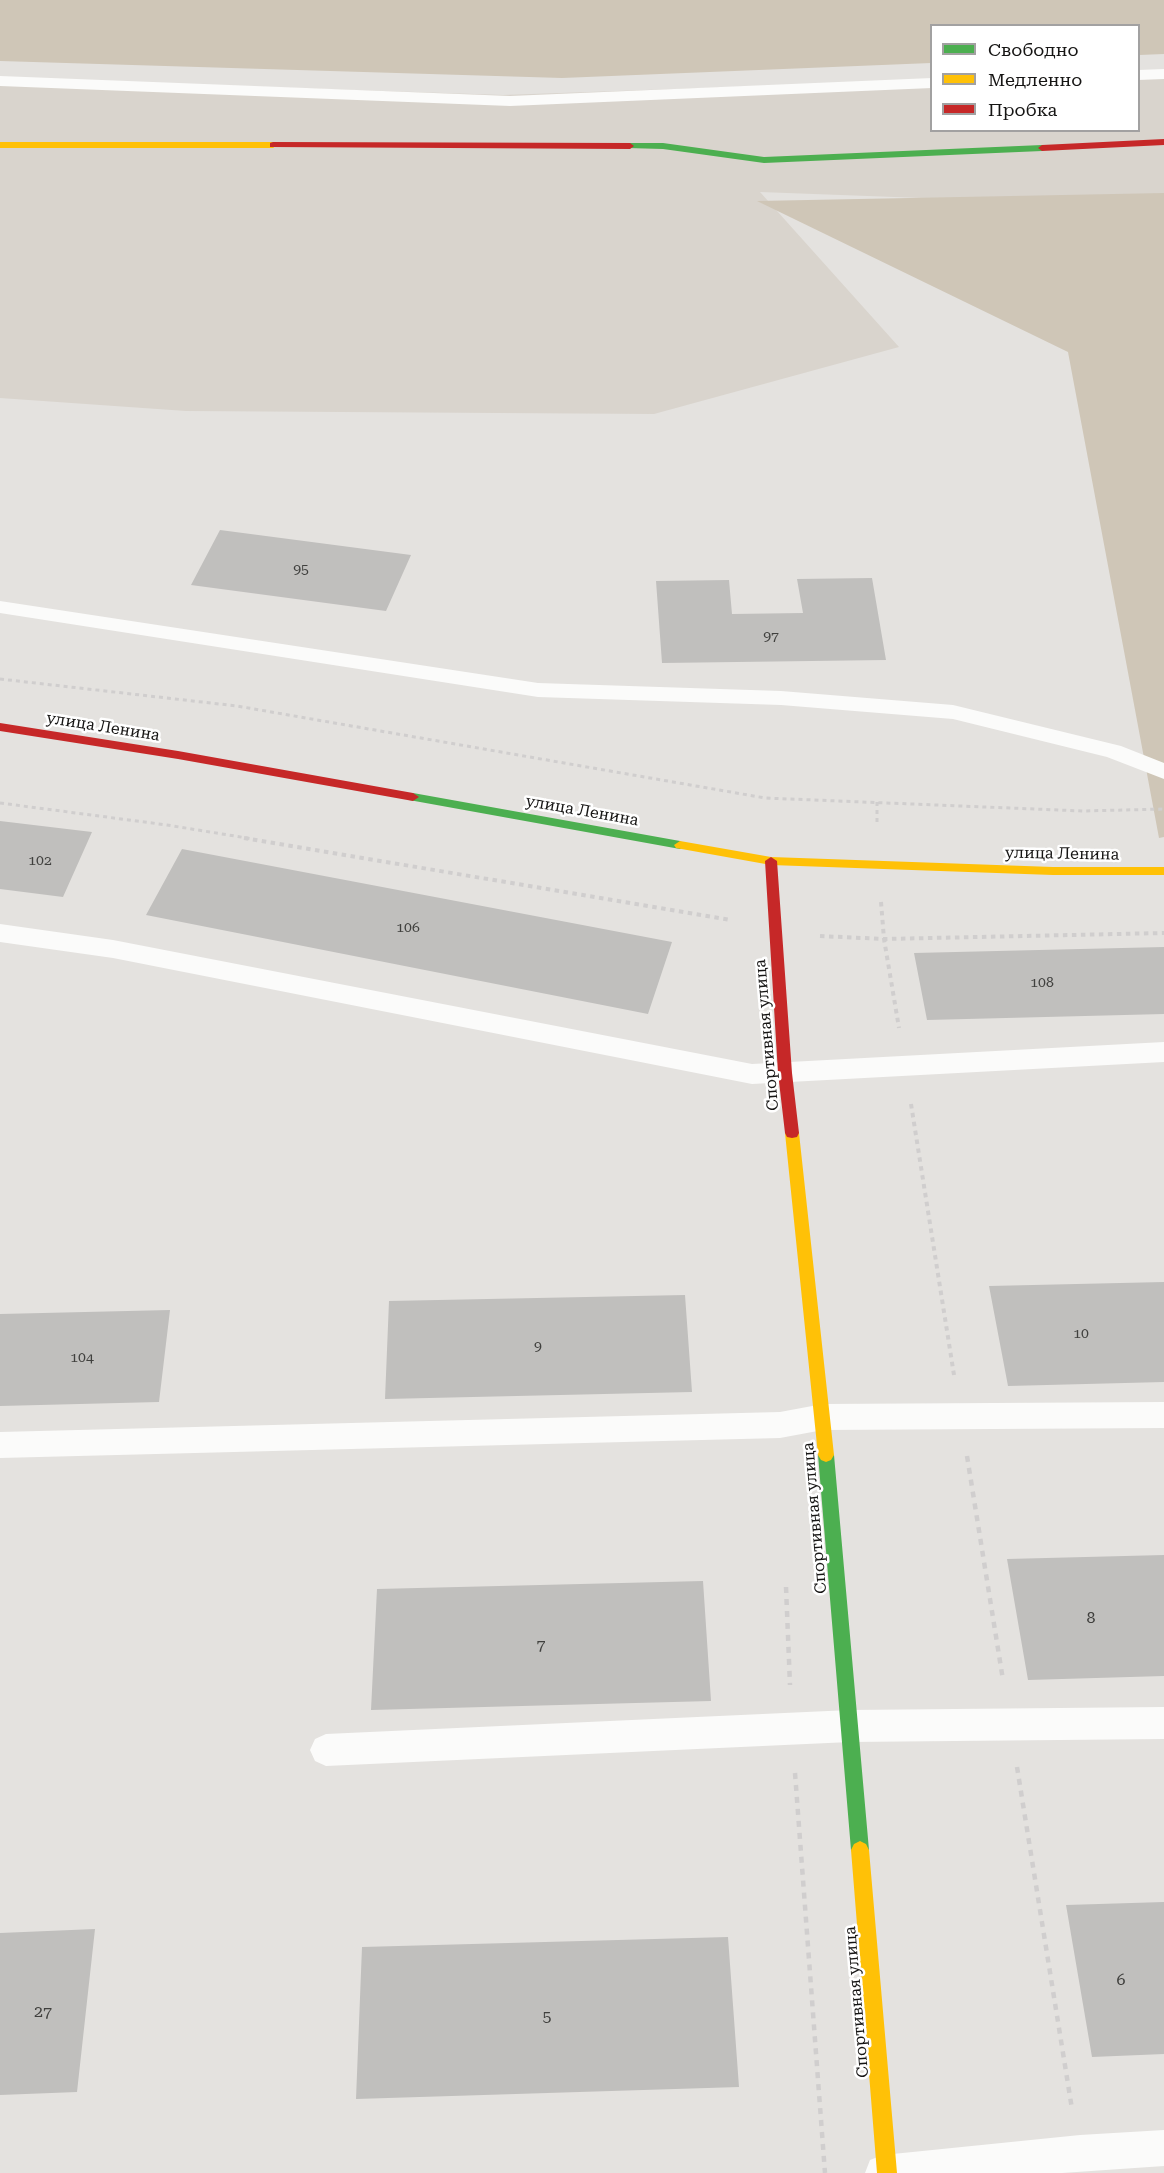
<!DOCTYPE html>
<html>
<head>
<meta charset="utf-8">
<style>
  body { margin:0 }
  #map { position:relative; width:1164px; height:2173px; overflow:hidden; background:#e4e2df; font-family:"Roboto Serif",serif }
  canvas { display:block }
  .legend { position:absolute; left:930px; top:24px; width:210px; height:108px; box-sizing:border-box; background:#fff; border:2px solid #a2a1a1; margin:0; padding:8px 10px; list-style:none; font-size:18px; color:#161514 }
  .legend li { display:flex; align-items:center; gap:12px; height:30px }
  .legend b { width:30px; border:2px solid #a2a1a1 }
</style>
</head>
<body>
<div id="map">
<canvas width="1164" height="2173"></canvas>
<ul class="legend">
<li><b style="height:8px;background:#4caf50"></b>Свободно</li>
<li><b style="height:8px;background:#ffc107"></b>Медленно</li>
<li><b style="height:8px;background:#c62828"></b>Пробка</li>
</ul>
</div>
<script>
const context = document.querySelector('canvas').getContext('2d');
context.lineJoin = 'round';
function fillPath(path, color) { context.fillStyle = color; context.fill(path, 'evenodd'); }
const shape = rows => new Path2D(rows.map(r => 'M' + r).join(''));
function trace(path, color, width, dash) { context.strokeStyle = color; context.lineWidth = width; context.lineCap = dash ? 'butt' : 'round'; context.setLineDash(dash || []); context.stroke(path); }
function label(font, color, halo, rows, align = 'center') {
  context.font = font + ' "Roboto Serif",serif'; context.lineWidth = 5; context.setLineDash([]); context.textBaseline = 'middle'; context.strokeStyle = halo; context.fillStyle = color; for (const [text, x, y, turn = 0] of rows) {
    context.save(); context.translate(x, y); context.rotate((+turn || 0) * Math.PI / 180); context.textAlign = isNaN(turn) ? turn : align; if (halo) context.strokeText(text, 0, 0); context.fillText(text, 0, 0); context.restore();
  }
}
fillPath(shape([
  [1164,71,1164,207,760,192,899,347,654,414,186,411,0,398,0,78,503,95,931,80,932,130,1138,130,1139,72]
]), '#d9d4cd');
fillPath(shape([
  [0,0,1164,0,1164,54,1139,55,1138,26,932,26,931,63,562,78,0,61],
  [1164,193,1164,837,1159,838,1068,352,757,201]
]), '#cfc6b7');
fillPath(shape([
  [220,530,411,555,386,611,191,585],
  [872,578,886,660,662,663,656,581,729,580,732,614,803,613,797,579],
  [0,821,92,832,63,897,0,889],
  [182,849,672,942,648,1014,146,915],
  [1164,947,1164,1014,927,1020,914,953],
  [1164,1282,1164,1382,1008,1386,989,1286],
  [685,1295,692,1392,385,1399,389,1301],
  [170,1310,159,1402,0,1406,0,1314],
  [1164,1555,1164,1676,1028,1680,1007,1559],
  [703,1581,711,1701,371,1710,377,1589],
  [1164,1902,1164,2054,1092,2057,1066,1905],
  [95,1929,77,2092,0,2095,0,1933],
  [728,1937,739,2087,356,2099,362,1947]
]), '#c0bfbd');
trace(shape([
  [0,679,237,706,765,798,1083,811,1164,809],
  [877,802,877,826],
  [0,803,167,825,253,839]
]), '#d0cece', 3, [4, 4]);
trace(shape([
  [244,838,731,920],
  [881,902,884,939,899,1028],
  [820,936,884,939,1164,933],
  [911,1104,954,1375]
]), '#d0cece', 4, [4.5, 4.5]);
trace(shape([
  [967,1456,1003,1680],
  [786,1587,790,1685],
  [1017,1767,1072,2109],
  [795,1773,825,2173]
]), '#d0cece', 4.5, [6, 6]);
fillPath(shape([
  [1164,69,1164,79,1138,80,1138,70,1164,69],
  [0,76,510,96,932,78,932,88,510,106,0,86,0,76],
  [0,601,538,683,781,691,953,705,1121,746,1164,763,1164,779,1107,757,953,719,781,705,538,697,0,613,0,601],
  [0,924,113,940,752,1064,1164,1042,1164,1062,752,1084,113,958,0,942,0,924],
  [1164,1402,1164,1428,823,1430,780,1438,0,1458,0,1432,780,1412,823,1404,1164,1402],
  [1164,1707,1164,1739,850,1742,326,1766,315,1761,310,1750,315,1739,326,1734,850,1710,1164,1707],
  [1164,2130,1164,2166,1062,2173,865,2173,870,2160,883,2155,1080,2135,1164,2130]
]), '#fbfbfa');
fillPath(shape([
  [630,143,663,143,764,157,1042,145,1046,148,1042,151,764,163,663,149,627,148,627,144,630,143],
  [413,793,680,841,686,845,680,849,409,800,407,797,409,794,413,793],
  [826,1448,831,1450,834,1455,869,1850,866,1856,860,1859,854,1856,851,1850,818,1455,821,1450,826,1448]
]), '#4caf50');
fillPath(shape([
  [0,142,273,142,277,145,273,148,0,148,0,142],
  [680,841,771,857,1053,867,1164,867,1164,875,1053,875,771,865,676,848,674,845,680,841],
  [792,1128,797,1129,799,1133,834,1455,831,1460,826,1462,821,1460,818,1455,785,1133,787,1129,792,1128],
  [860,1841,866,1844,869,1850,897,2173,877,2173,851,1850,854,1844,860,1841]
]), '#ffc107');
fillPath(shape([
  [1164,139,1164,145,1042,151,1038,148,1042,145,1164,139],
  [273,142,630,143,634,146,630,149,270,147,270,143,273,142],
  [0,723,178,751,413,793,419,797,413,801,178,759,0,731,0,723],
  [771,857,777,861,792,1073,799,1133,797,1137,792,1138,787,1137,785,1133,778,1073,765,861,771,857]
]), '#c62828');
label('14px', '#40403e', null, [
  ["95",301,570],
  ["97",771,637],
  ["102",40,861],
  ["106",408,928],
  ["108",1042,983],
  ["10",1081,1334],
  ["9",538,1347],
  ["104",82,1358]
]);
label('16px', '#161514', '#fff', [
  ["улица Ленина",103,727,9],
  ["улица Ленина",582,811,10],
  ["улица Ленина",1062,854,1],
  ["Спортивная улица",767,1035,-95],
  ["Спортивная улица",815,1518,-95],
  ["Спортивная улица",857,2002,-95]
]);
label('16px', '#40403e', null, [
  ["8",1091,1618],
  ["7",541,1645],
  ["6",1121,1980],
  ["27",43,2012],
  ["5",547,2017]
]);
</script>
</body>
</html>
